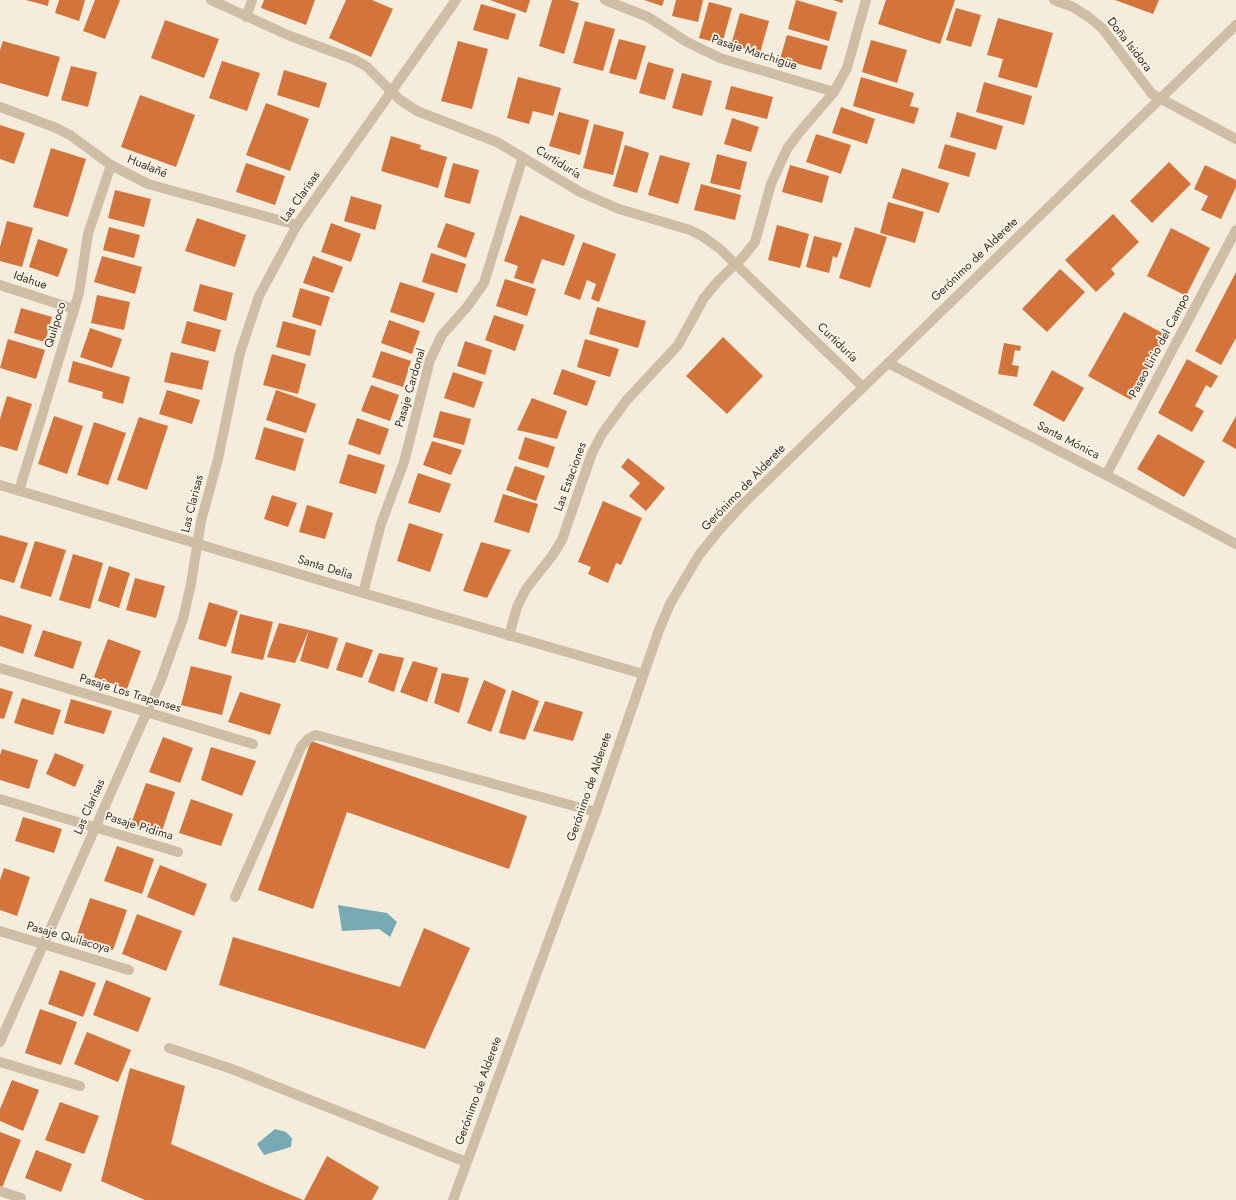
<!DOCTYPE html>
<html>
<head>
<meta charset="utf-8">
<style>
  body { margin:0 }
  canvas { display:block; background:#f5ecdc }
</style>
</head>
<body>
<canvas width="1236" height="1200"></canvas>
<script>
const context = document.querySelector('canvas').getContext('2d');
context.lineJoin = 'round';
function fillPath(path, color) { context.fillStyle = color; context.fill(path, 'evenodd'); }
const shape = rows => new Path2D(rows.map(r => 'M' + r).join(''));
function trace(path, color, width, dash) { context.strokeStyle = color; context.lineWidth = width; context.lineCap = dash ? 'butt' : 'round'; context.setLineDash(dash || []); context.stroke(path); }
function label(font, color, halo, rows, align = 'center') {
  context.font = font + ' Jost,sans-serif'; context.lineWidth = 3.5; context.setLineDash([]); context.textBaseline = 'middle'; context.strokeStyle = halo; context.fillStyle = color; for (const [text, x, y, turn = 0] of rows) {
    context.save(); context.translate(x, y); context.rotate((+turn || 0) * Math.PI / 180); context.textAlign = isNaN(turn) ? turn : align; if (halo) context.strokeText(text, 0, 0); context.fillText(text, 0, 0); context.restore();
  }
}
fillPath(shape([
  [338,905,387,913,397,922,390,937,379,929,342,931],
  [275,1129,286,1132,292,1138,291,1147,264,1155,257,1144]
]), '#78aab5');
fillPath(shape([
  [26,0,49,0,48,6],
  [59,0,85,0,79,21,55,13],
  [95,0,120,0,105,39,83,31],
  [264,0,315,0,306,25,261,8],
  [346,0,372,0,393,9,371,57,329,38],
  [490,0,530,0,526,13],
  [552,0,569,0,579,3,564,54,539,46],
  [644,0,664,0,662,6],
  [676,0,703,0,698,22,672,16],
  [796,0,837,12,829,41,788,29],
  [833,0,843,0,842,3],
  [886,0,955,0,940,44,878,24],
  [1115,0,1159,0,1153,14],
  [709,2,732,8,722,44,699,38],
  [481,4,516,14,508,40,473,30],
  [956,8,981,15,971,47,946,40],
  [740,13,769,21,760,53,731,45],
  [998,18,1053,33,1037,88,998,77,1003,59,987,55],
  [165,20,219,39,204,78,151,58],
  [585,21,615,29,603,71,573,63],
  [787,35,828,46,821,70,780,59],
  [619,39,646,46,636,80,609,73],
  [871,40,907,50,897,83,862,72],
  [3,41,60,57,48,97,0,83,0,50],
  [458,41,488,49,472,109,441,101],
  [222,61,260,73,247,111,209,98],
  [648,62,674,69,665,100,639,93],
  [71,66,97,72,88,107,61,100],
  [284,70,327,83,319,108,277,95],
  [682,73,712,81,702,116,672,108],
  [518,77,561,88,553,116,533,111,529,124,507,118],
  [861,77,914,93,910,106,919,108,914,124,853,106],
  [984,82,1032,96,1024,125,976,112],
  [731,86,773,97,767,119,725,109],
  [140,95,195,115,176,167,121,147],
  [266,103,309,119,290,171,246,155],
  [841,107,875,119,867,144,832,133],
  [559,112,589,120,580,155,549,146],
  [957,112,1003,126,996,150,950,137],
  [732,118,759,127,751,152,724,144],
  [594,124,624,132,613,175,583,168],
  [0,125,25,133,14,164,0,159],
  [816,134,851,145,841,174,806,162],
  [391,136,421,145,420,149,447,157,438,188,381,171],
  [945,144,976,153,969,177,938,168],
  [625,145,649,153,637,193,613,186],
  [51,148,86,159,68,217,33,207],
  [717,154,747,162,740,190,710,183],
  [660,155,690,163,678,204,648,195],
  [1169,162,1191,184,1152,223,1130,201],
  [246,163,285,176,275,205,236,192],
  [453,163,479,170,470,204,444,197],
  [790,165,829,176,822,203,782,192],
  [1205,165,1236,180,1236,187,1221,219,1201,210,1208,196,1194,189],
  [902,168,949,183,939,213,892,198],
  [701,184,741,195,735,220,694,210],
  [115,190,151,199,144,227,108,218],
  [351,196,382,205,375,230,344,221],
  [888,202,924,212,915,243,880,233],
  [1113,214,1139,242,1111,269,1115,274,1096,292,1065,260],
  [520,215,575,235,564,266,542,259,533,284,514,278,518,266,504,261],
  [197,218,246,235,235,267,185,251],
  [7,221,33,228,22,267,0,261,0,247],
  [331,223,361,234,351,262,321,252],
  [446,223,475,233,466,258,437,247],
  [777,225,809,234,800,268,768,260],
  [109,227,140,235,134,258,103,250],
  [855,227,887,237,870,288,839,278],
  [1171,228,1210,248,1186,296,1147,276],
  [814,236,842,243,837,258,833,256,829,273,806,267],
  [38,239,68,249,58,277,29,267],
  [583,242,616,254,599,302,591,299,596,284,587,280,580,300,564,294],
  [431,253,466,264,457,293,422,282],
  [102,256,142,267,135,294,94,282],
  [313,256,343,267,333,293,303,283],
  [1060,269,1085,292,1047,332,1022,309],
  [1236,272,1236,338,1221,365,1195,351],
  [505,279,536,289,527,316,496,306],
  [400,282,435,293,424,323,390,312],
  [200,284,233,293,226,321,193,311],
  [300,288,330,297,321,326,292,317],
  [97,295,130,302,124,330,91,323],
  [597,307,646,321,638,348,589,334],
  [21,308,52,317,45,342,14,333],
  [1124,312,1166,335,1131,400,1088,376],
  [494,315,524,325,515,351,485,340],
  [389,320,420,331,412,354,381,343],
  [187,321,221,330,215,352,181,343],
  [283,321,316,330,310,356,276,347],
  [90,328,122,339,112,368,80,357],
  [723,337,763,376,727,414,686,376],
  [8,339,45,350,36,379,0,368],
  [585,339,619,349,610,377,577,367],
  [465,341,492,350,485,375,457,366],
  [1004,343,1021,346,1020,351,1015,350,1012,365,1019,366,1017,377,998,374],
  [381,351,411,361,403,387,372,377],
  [171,352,209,361,202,390,164,382],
  [272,354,306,364,298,394,263,385],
  [1187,359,1218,376,1211,388,1206,385,1195,406,1204,411,1192,432,1158,413],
  [73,361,130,377,123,404,102,398,103,392,68,382],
  [562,369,596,381,587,406,553,394],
  [1052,370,1084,388,1064,422,1033,405],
  [453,372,483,382,474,408,444,398],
  [371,385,399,395,390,421,361,411],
  [167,390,200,400,192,424,159,414],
  [276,390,316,404,306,433,266,420],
  [7,396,32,404,17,451,0,446,0,419],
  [532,398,567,411,557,439,517,430],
  [440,411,471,419,464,445,433,437],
  [54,416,83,426,67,474,38,464],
  [1236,416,1236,449,1222,441],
  [139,417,168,426,147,490,117,480],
  [357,418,389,429,380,455,348,444],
  [94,422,126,433,108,485,77,475],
  [264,427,304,439,295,471,255,459],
  [1158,434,1205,461,1184,497,1137,469],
  [525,437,555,447,548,468,518,459],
  [432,441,462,450,451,475,423,465],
  [348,454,385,465,376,494,339,483],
  [628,458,665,488,646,511,629,496,640,483,621,467],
  [515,466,545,476,536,501,506,490],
  [418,473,451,484,440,513,408,503],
  [503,494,538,504,529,533,494,522],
  [272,495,297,503,288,527,264,519],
  [603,501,642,518,621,565,616,563,608,583,588,574,591,567,578,562],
  [307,505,333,513,325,539,299,532],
  [409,523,443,534,430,572,397,561],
  [0,535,28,543,14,583,0,579],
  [35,541,66,550,51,597,20,588],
  [481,542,511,550,487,598,463,591],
  [73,554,103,563,90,609,59,600],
  [109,566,130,573,119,608,98,601],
  [135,578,165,586,156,618,126,610],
  [209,602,238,611,226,647,198,639],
  [240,614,273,622,263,660,231,653],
  [0,615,32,625,23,654,0,646],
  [279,623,309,630,295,663,267,657],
  [43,630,82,642,73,669,34,656],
  [309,630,338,638,328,669,300,661],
  [108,639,141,651,127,689,94,677],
  [346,642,373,650,362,678,336,670],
  [379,653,404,658,394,692,368,682],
  [413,661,438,668,427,702,400,692],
  [191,666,232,676,222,715,181,705],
  [442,673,469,678,459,713,434,703],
  [484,680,506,690,491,732,467,723],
  [0,688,13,692,4,719,0,718],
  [512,690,539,701,525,740,499,733],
  [240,692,281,704,270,735,228,722],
  [22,698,61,710,53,735,14,723],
  [71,699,112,711,104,734,64,723],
  [545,701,583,712,573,741,533,731],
  [163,737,193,748,180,783,149,772],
  [311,741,527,816,509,869,347,812,313,909,258,890],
  [211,747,256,761,242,796,201,780],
  [2,749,38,760,29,789,0,780,0,755],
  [55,753,84,765,75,787,46,774],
  [146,783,175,792,161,834,131,824],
  [191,799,233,814,221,846,179,833],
  [23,817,62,829,54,853,15,841],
  [117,846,154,859,142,894,104,881],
  [160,865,207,884,194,916,147,897],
  [4,868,30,877,17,916,0,910,0,880],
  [90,898,127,910,113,950,76,938],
  [137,914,182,931,166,971,122,954],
  [424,928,470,948,425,1049,219,985,233,937,400,987],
  [60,970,96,983,83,1017,48,1004],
  [106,980,151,998,138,1032,93,1015],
  [40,1009,77,1022,61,1065,25,1053],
  [87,1032,131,1050,118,1082,74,1064],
  [130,1068,185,1086,171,1144,303,1200,145,1200,101,1181],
  [12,1080,39,1090,23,1131,0,1121,0,1109],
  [60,1102,99,1116,84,1154,45,1140],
  [0,1132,21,1140,2,1188,0,1187],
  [36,1150,72,1164,61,1192,25,1178],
  [327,1156,379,1187,372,1200,304,1200]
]), '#d2743c');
trace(shape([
  [211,0,290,36,353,59,366,66,399,99,417,111,497,142,580,192,619,209,690,230,702,236,720,249,863,387],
  [605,0,648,17,687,42,720,58,834,92],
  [1054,0,1073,7,1090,18,1102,28,1152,94,1236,139],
  [246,17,252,0],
  [0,107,54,127,70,135,111,165,148,184,297,225],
  [0,285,74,309],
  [888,363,1106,475,1236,544],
  [1106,475,1236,230],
  [0,485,363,593,643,674],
  [19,491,79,293,88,234,111,165],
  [363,593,381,524,404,462,430,360,442,335,467,307,484,283,523,157],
  [509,636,517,607,526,589,552,556,562,540,592,453,602,434,626,401,678,345,704,298,718,281,743,257,755,242,771,184,787,149,798,134,834,92,847,68,866,0],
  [0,668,253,744],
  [0,799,178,852],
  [235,897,301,747,308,739,316,735,596,812],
  [0,931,129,970],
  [0,1042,161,680,172,649,183,619,191,584,201,521,218,459,240,353,259,296,297,225,456,0],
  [169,1048,232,1069,466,1162],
  [0,1062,80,1086],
  [0,1191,21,1198],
  [453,1200,596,812,659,630,670,604,699,555,720,529,743,504,1236,25]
]), '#cebea6', 10);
label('12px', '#3a3028', '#fbf5e9', [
  ["Doña Isidora",1129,45,52],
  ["Pasaje Marchigüe",754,53,18],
  ["Curtiduría",558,163,32],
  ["Hualañé",147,167,22],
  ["Las Clarisas",301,197,-55],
  ["Gerónimo de Alderete",975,260,-44],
  ["Idahue",30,281,18],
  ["Quilpoco",56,325,-73],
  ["Curtiduría",837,343,44],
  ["Paseo Lirio del Campo",1160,346,-62],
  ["Pasaje Cardonal",411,388,-74],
  ["Santa Mónica",1068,441,27],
  ["Las Estaciones",571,477,-70],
  ["Gerónimo de Alderete",744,488,-46],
  ["Las Clarisas",193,504,-76],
  ["Santa Delia",325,568,17],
  ["Pasaje Los Trapenses",130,694,17],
  ["Gerónimo de Alderete",590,787,-71],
  ["Las Clarisas",90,807,-66],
  ["Pasaje Pidima",139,827,17],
  ["Pasaje Quilacoya",68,938,16],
  ["Gerónimo de Alderete",479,1091,-70]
]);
</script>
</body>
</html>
